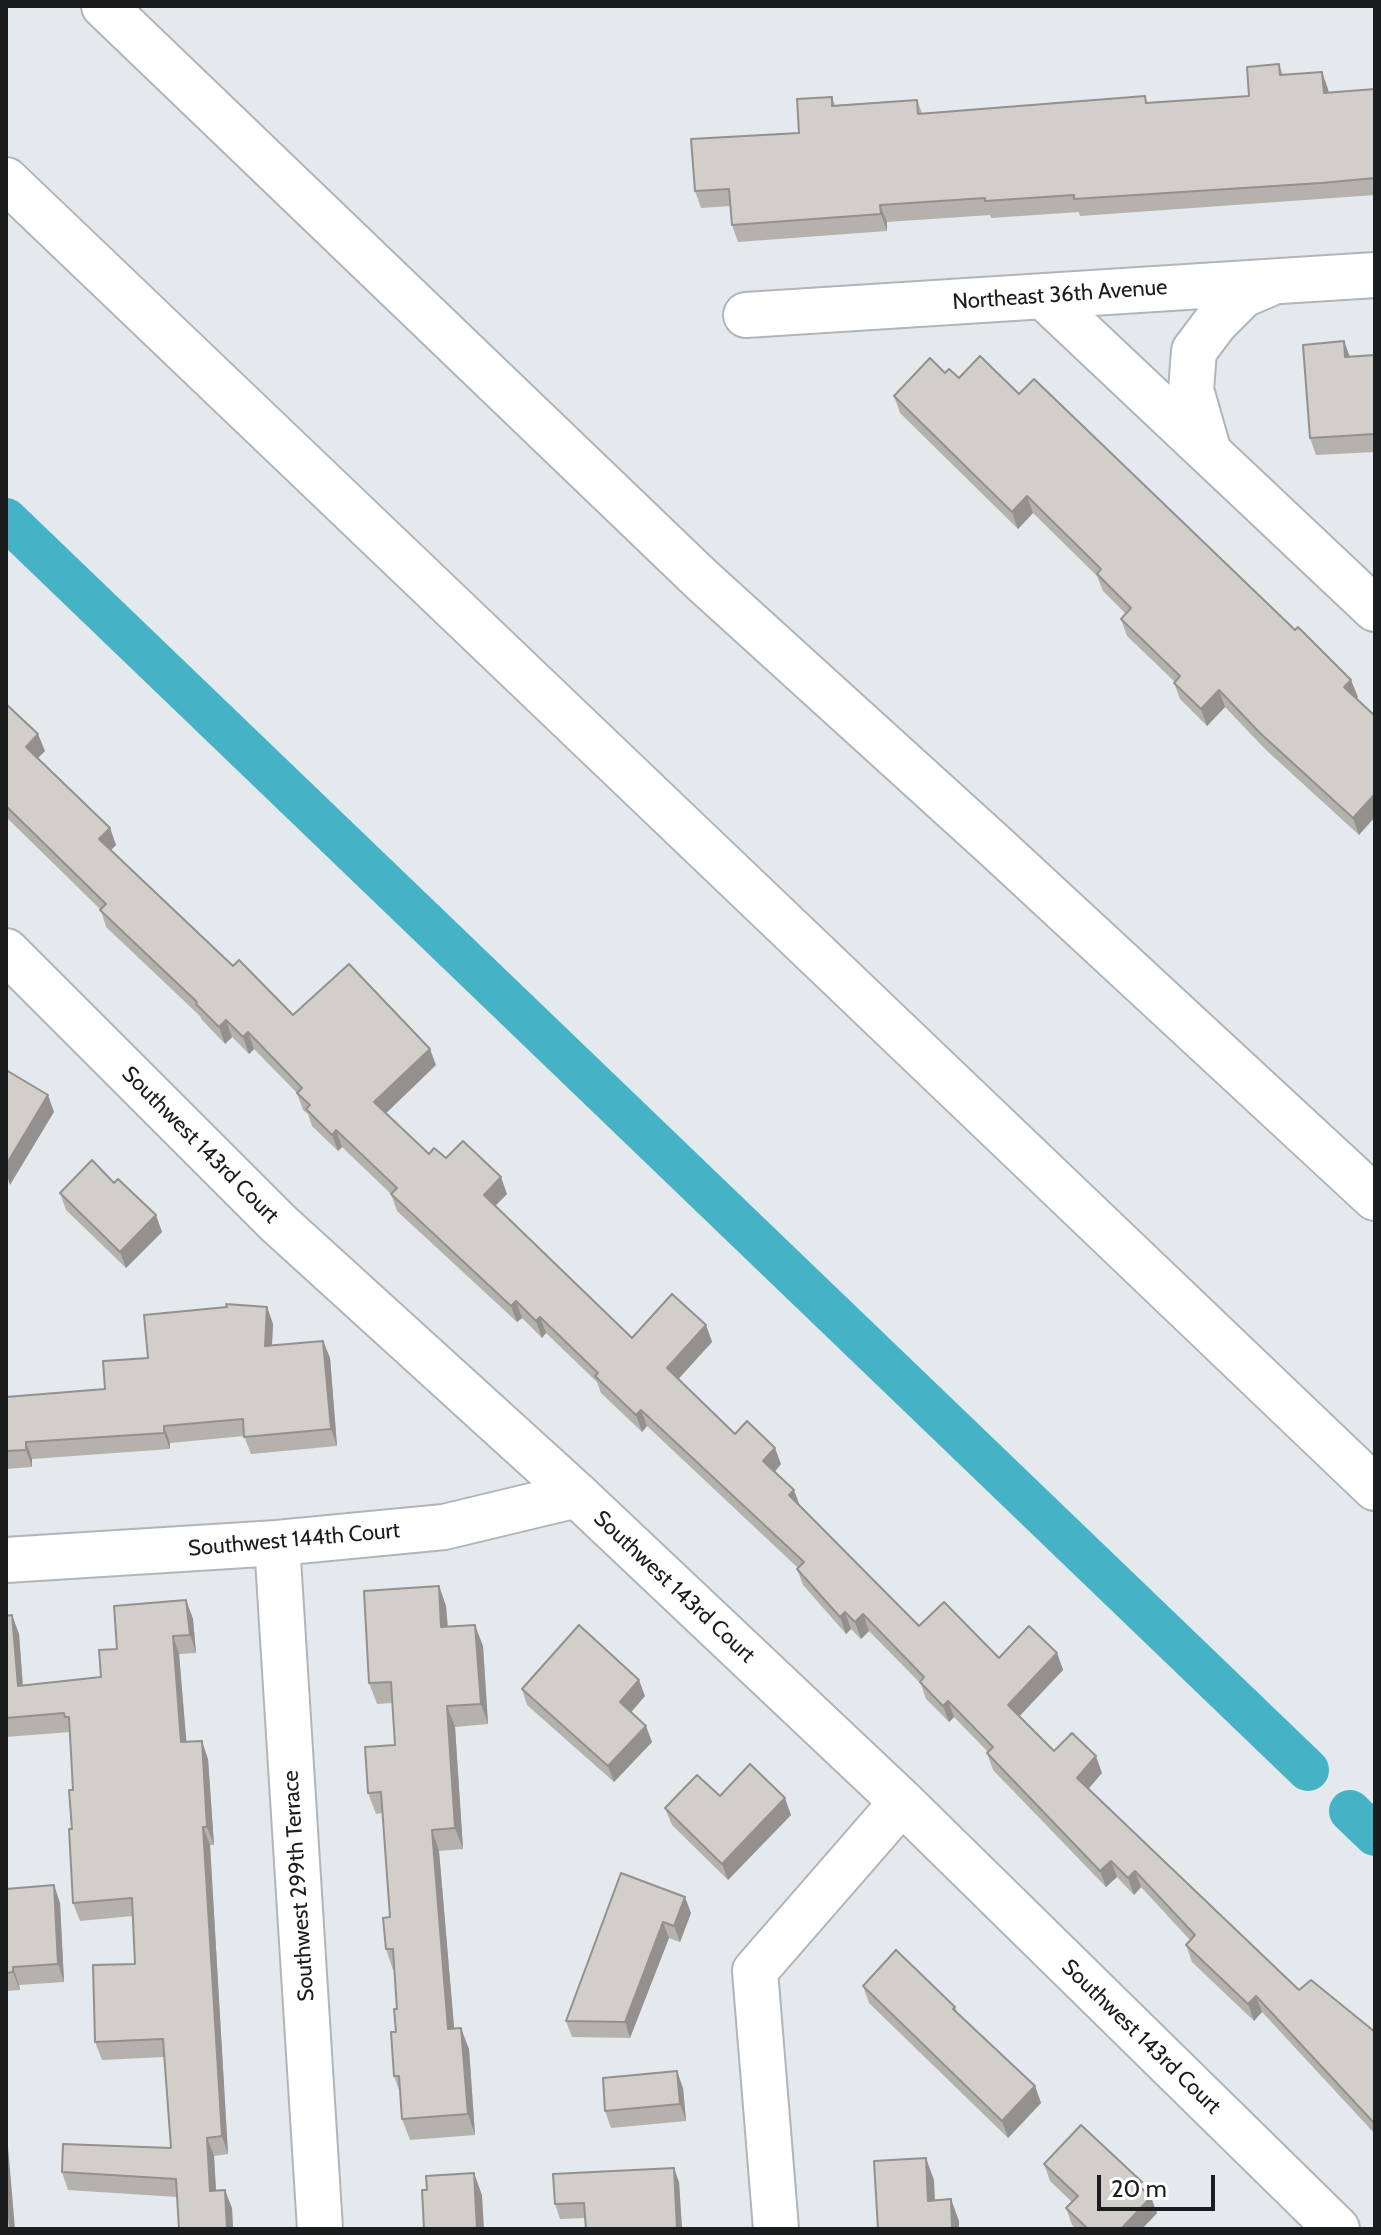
<!DOCTYPE html>
<html>
<head>
<meta charset="utf-8">
<style>
  body { margin:0 }
  #map { position:relative; width:1381px; height:2235px; overflow:hidden; background:#e3e9ed; font-family:Cabin,sans-serif }
  canvas { display:block }
  .frame { position:absolute; inset:0; border:8px solid #1a1c1d; pointer-events:none }
  .scale { position:absolute; left:1097px; top:2175px; width:118px; height:36px; box-sizing:border-box; border:4px solid #1a1c1d; border-top:0; padding-left:10px; font-size:24px; line-height:28px; white-space:nowrap; color:#1a1c1d; -webkit-text-stroke:6px #fff; paint-order:stroke }
</style>
</head>
<body>
<div id="map">
<canvas width="1381" height="2235"></canvas>
<div class="frame"></div>
<div class="scale">20 m</div>
</div>
<script>
const context = document.querySelector('canvas').getContext('2d');
context.lineJoin = 'round';
const shape = rows => new Path2D(rows.map(r => 'M' + r).join(''));
function trace(path, color, width, dash) { context.strokeStyle = color; context.lineWidth = width; context.lineCap = dash ? 'butt' : 'round'; context.setLineDash(dash || []); context.stroke(path); }
function fillPath(path, color) { context.fillStyle = color; context.fill(path, 'evenodd'); }
function label(font, color, halo, rows, align = 'center') {
  context.font = font + ' Cabin,sans-serif'; context.lineWidth = 8; context.setLineDash([]); context.textBaseline = 'middle'; context.strokeStyle = halo; context.fillStyle = color; for (const [text, x, y, turn = 0] of rows) {
    context.save(); context.translate(x, y); context.rotate((+turn || 0) * Math.PI / 180); context.textAlign = isNaN(turn) ? turn : align; if (halo) context.strokeText(text, 0, 0); context.fillText(text, 0, 0); context.restore();
  }
}
trace(shape([
  [6,519,1308,1770],
  [1350,1811,1375,1835]
]), '#45b2c5', 42);
const street = shape([
  [1043,296,1375,609],
  [746,315,1375,275],
  [1208,449,1191,390,1194,351,1215,323,1243,295,1269,284],
  [6,951,278,1223,577,1495,902,1802,1337,2229],
  [277,1543,320,2229],
  [6,1560,277,1543,444,1527,577,1495],
  [776,2229,755,1971,902,1802]
]);
const highway = shape([
  [104,6,702,580,996,847,1375,1198],
  [6,180,1375,1488]
]);
trace(street, '#b0b5b9', 48);
trace(highway, '#b0b5b9', 48);
trace(street, '#fff', 44);
trace(highway, '#fff', 44);
fillPath(shape([
  [1279,64,1283,75,1328,89,1329,93,1375,89,1375,195,1080,216,1079,212,991,218,990,215,887,222,887,231,738,242,732,225,731,206,701,208,695,191,799,133,832,97,835,105,917,100,922,113,1147,103,1249,96],
  [1344,341,1350,357,1375,355,1375,452,1316,455,1310,438],
  [945,373,1019,394,1358,697,1356,698,1359,835,1266,750,1225,707,1207,726,1180,699,1174,683,1175,682,1127,636,1121,619,1126,614,1103,591,1097,576,1033,513,1018,529,900,413,894,396],
  [6,704,45,751,37,758,110,828,116,845,111,850,233,966,293,1015,436,1065,386,1113,429,1154,446,1158,507,1194,495,1206,632,1338,706,1325,712,1342,678,1379,735,1434,781,1464,775,1472,800,1506,919,1626,999,1658,1057,1653,1063,1670,1019,1716,1054,1751,1102,1773,1088,1789,1299,1990,1375,2032,1375,2134,1262,2012,1254,2021,1192,1962,1186,1945,1190,1940,1141,1887,1134,1895,1117,1877,1106,1887,993,1770,987,1753,988,1752,954,1717,949,1722,926,1699,921,1684,869,1631,861,1639,851,1629,846,1634,803,1585,797,1569,798,1568,647,1426,642,1432,601,1393,597,1382,546,1333,542,1338,522,1318,517,1322,397,1211,391,1194,342,1147,338,1151,312,1126,308,1114,303,1110,297,1093,254,1049,249,1054,232,1037,225,1044,202,1020,200,1016,106,927,101,910,6,817],
  [60,1193,162,1232,126,1268,66,1210],
  [267,1307,273,1324,272,1345,323,1341,330,1358,337,1446,251,1454,244,1436,170,1443,170,1449,32,1459,32,1467,6,1469,6,1397,105,1389,148,1358],
  [439,1586,446,1606,448,1627,483,1646,488,1724,455,1727,463,1849,439,1851,454,2028,469,2049,475,2135,410,2140,402,2119,400,2093,394,2076,397,2009,394,1970,393,1970,386,1949,390,1917,383,1813,376,1814,368,1793,395,1745,392,1703,377,1704,369,1683],
  [186,1600,193,1619,196,1653,179,1654,186,1742,208,1759,214,1845,210,1845,228,2154,214,2156,216,2191,232,2208,233,2229,179,2229,177,2197,68,2190,62,2172,171,2148,164,2057,102,2060,95,2042,135,1964,133,1916,80,1921,73,1903,72,1829,73,1790,70,1732,6,1737,6,1616,12,1615,19,1634,23,1685,101,1677,117,1649],
  [522,1689,645,1696,631,1712,652,1742,614,1782,527,1705],
  [720,1796,791,1815,728,1880,672,1825,665,1808],
  [621,1873,691,1913,680,1942,669,1938,630,2038,572,2037,566,2021],
  [54,1885,60,1903,64,1982,19,1985,20,1990,6,1991,6,1889],
  [863,1986,955,2007,958,2014,1035,2086,1041,2103,1008,2138,869,2003],
  [683,2088,686,2121,611,2128,605,2111],
  [1044,2164,1145,2191,1157,2213,1142,2229,1077,2229,1072,2225,1066,2208,1072,2202,1050,2181],
  [679,2182,682,2229,586,2229,585,2218,560,2219,555,2204]
]), '#b5b1ad');
fillPath(shape([
  [1322,72,1328,89,1330,110,1324,93],
  [880,205,887,222,887,231,881,214],
  [1344,341,1350,358,1345,357],
  [1027,496,1033,513,1018,529,1012,512],
  [1351,680,1358,697,1350,704,1344,687],
  [1219,690,1225,707,1207,726,1201,709],
  [38,734,45,751,32,764,26,747],
  [1375,794,1375,817,1359,835,1353,818],
  [110,828,116,845,105,856,99,839],
  [226,1020,232,1037,225,1044,219,1027],
  [248,1032,254,1049,249,1054,243,1037],
  [430,1049,436,1065,380,1119,374,1102],
  [48,1095,54,1112,10,1185,6,1173,6,1165],
  [336,1130,342,1147,338,1151,332,1135],
  [501,1177,507,1194,490,1211,484,1195],
  [156,1215,162,1232,126,1268,120,1252],
  [516,1301,522,1318,517,1322,511,1306],
  [267,1307,273,1324,271,1363,265,1346],
  [540,1317,546,1333,542,1338,536,1321],
  [706,1325,712,1342,673,1385,667,1368],
  [323,1341,330,1358,337,1446,331,1429],
  [641,1410,647,1426,642,1432,636,1415],
  [164,1426,170,1443,170,1449,164,1433],
  [26,1442,32,1459,32,1467,26,1450],
  [775,1448,781,1464,769,1478,763,1461],
  [794,1490,800,1506,789,1495],
  [439,1586,446,1606,449,1648,441,1627],
  [186,1600,193,1619,196,1653,190,1635],
  [845,1612,851,1629,846,1634,840,1617],
  [863,1614,869,1631,861,1639,855,1622],
  [12,1615,19,1634,24,1704,18,1686],
  [475,1625,483,1646,488,1724,481,1704],
  [173,1636,179,1654,188,1760,181,1742],
  [1057,1653,1063,1670,1014,1722,1008,1705],
  [639,1680,645,1696,626,1718,620,1702],
  [948,1701,954,1717,949,1722,943,1706],
  [447,1706,455,1727,463,1849,455,1828],
  [646,1726,652,1742,614,1782,608,1766],
  [202,1741,208,1759,214,1845,207,1827],
  [1096,1756,1102,1773,1083,1795,1077,1778],
  [785,1798,791,1815,728,1880,722,1864],
  [203,1827,210,1845,228,2154,222,2136],
  [432,1830,439,1851,456,2050,448,2029],
  [1111,1861,1117,1877,1106,1887,1100,1871],
  [1135,1871,1141,1887,1134,1895,1128,1878],
  [54,1885,60,1903,64,1982,58,1964],
  [685,1897,691,1913,680,1942,674,1926],
  [663,1922,669,1938,630,2038,625,2022],
  [13,1967,19,1985,20,1990,13,1972],
  [1256,1996,1262,2012,1254,2021,1248,2004],
  [461,2028,469,2049,475,2135,468,2114],
  [677,2071,683,2088,686,2121,680,2104],
  [1035,2086,1041,2103,1008,2138,1002,2121],
  [6,2123,15,2229,10,2229,6,2185],
  [207,2138,214,2156,217,2209,210,2191],
  [926,2158,934,2180,936,2223,928,2201],
  [674,2168,679,2182,682,2229,677,2229],
  [474,2173,482,2195,484,2229,477,2229],
  [225,2190,232,2208,233,2229,227,2229],
  [1151,2197,1157,2213,1142,2229,1121,2229],
  [951,2199,959,2221,959,2229,952,2229]
]), '#93908d');
const building = shape([
  [1279,64,1280,75,1322,72,1324,93,1375,89,1375,178,1321,183,1074,199,1074,195,985,201,985,198,880,205,881,214,732,225,729,189,695,191,691,139,799,133,797,99,832,97,832,106,917,100,918,114,1145,96,1146,103,1249,96,1247,67,1279,64],
  [1344,341,1345,357,1375,355,1375,434,1310,438,1303,345,1344,341],
  [980,356,1019,394,1034,379,1295,630,1298,627,1351,680,1344,687,1375,716,1375,794,1353,818,1260,733,1219,690,1201,709,1174,683,1180,676,1121,619,1131,608,1097,574,1101,569,1027,496,1012,512,894,396,930,358,945,373,949,369,959,378,980,356],
  [6,704,38,734,26,747,110,828,99,839,233,966,239,960,293,1015,349,964,430,1049,374,1102,429,1154,434,1148,446,1158,463,1141,501,1177,484,1195,632,1338,672,1294,706,1325,667,1368,735,1434,747,1421,775,1448,763,1461,794,1490,789,1495,919,1626,944,1602,999,1658,1029,1626,1057,1653,1008,1705,1054,1751,1072,1733,1096,1756,1077,1778,1299,1990,1311,1980,1375,2032,1375,2124,1256,1996,1248,2004,1186,1945,1195,1935,1135,1871,1128,1878,1111,1861,1100,1871,987,1753,993,1747,948,1701,943,1706,920,1682,924,1677,863,1614,855,1622,845,1612,840,1617,797,1569,804,1562,641,1410,636,1415,595,1376,598,1373,540,1317,536,1321,516,1301,511,1306,391,1194,397,1188,336,1130,332,1135,306,1109,310,1105,297,1093,302,1088,248,1032,243,1037,226,1020,219,1027,196,1004,197,1002,100,910,106,904,6,806,6,704],
  [6,1070,48,1095,6,1165,6,1070],
  [92,1160,114,1183,118,1179,156,1215,120,1252,60,1193,92,1160],
  [226,1304,267,1307,265,1346,323,1341,331,1429,244,1437,243,1419,164,1426,164,1433,26,1442,26,1450,6,1451,6,1397,105,1389,103,1361,148,1358,144,1315,227,1307,226,1304],
  [439,1586,441,1627,475,1625,481,1704,447,1706,455,1828,432,1830,448,2029,461,2028,468,2114,402,2119,399,2076,394,2076,391,2032,396,2032,394,2009,397,2009,393,1949,386,1949,383,1918,390,1917,381,1792,368,1793,365,1747,395,1745,391,1682,369,1683,364,1591,439,1586],
  [186,1600,190,1635,173,1636,181,1742,202,1741,207,1827,203,1827,222,2136,207,2138,210,2191,225,2190,227,2229,179,2229,176,2179,62,2172,63,2144,171,2148,163,2039,95,2042,93,1965,135,1964,132,1898,73,1903,69,1829,72,1829,69,1790,73,1790,69,1717,65,1717,64,1713,6,1718,6,1616,12,1615,18,1686,101,1677,99,1650,117,1649,114,1606,186,1600],
  [579,1625,639,1680,620,1702,646,1726,608,1766,522,1689,579,1625],
  [750,1764,785,1798,722,1864,665,1808,697,1775,720,1796,750,1764],
  [621,1873,685,1897,674,1926,663,1922,625,2022,566,2021,621,1873],
  [54,1885,58,1964,13,1967,13,1972,6,1973,6,1889,54,1885],
  [896,1950,955,2007,953,2009,1035,2086,1002,2121,863,1986,896,1950],
  [677,2071,680,2104,605,2111,603,2078,677,2071],
  [1081,2125,1142,2182,1138,2185,1151,2197,1121,2229,1088,2229,1066,2208,1078,2196,1044,2164,1081,2125],
  [926,2158,928,2201,951,2199,952,2229,878,2229,874,2161,926,2158],
  [674,2168,677,2229,586,2229,584,2203,555,2204,553,2174,674,2168],
  [474,2173,477,2229,424,2229,422,2190,427,2190,426,2176,474,2173],
  [6,2185,10,2229,6,2229,6,2185]
]);
fillPath(building, '#d2cec9');
trace(building, '#93908d', 2);
label('22px', '#1a1c1d', '#fff', [
  ["Northeast 36th Avenue",1060,295,-4],
  ["Southwest 143rd Court",200,1145,45],
  ["Southwest 144th Court",294,1540,-5],
  ["Southwest 143rd Court",674,1587,43],
  ["Southwest 299th Terrace",299,1886,-94],
  ["Southwest 143rd Court",1141,2037,44]
]);
</script>
</body>
</html>
